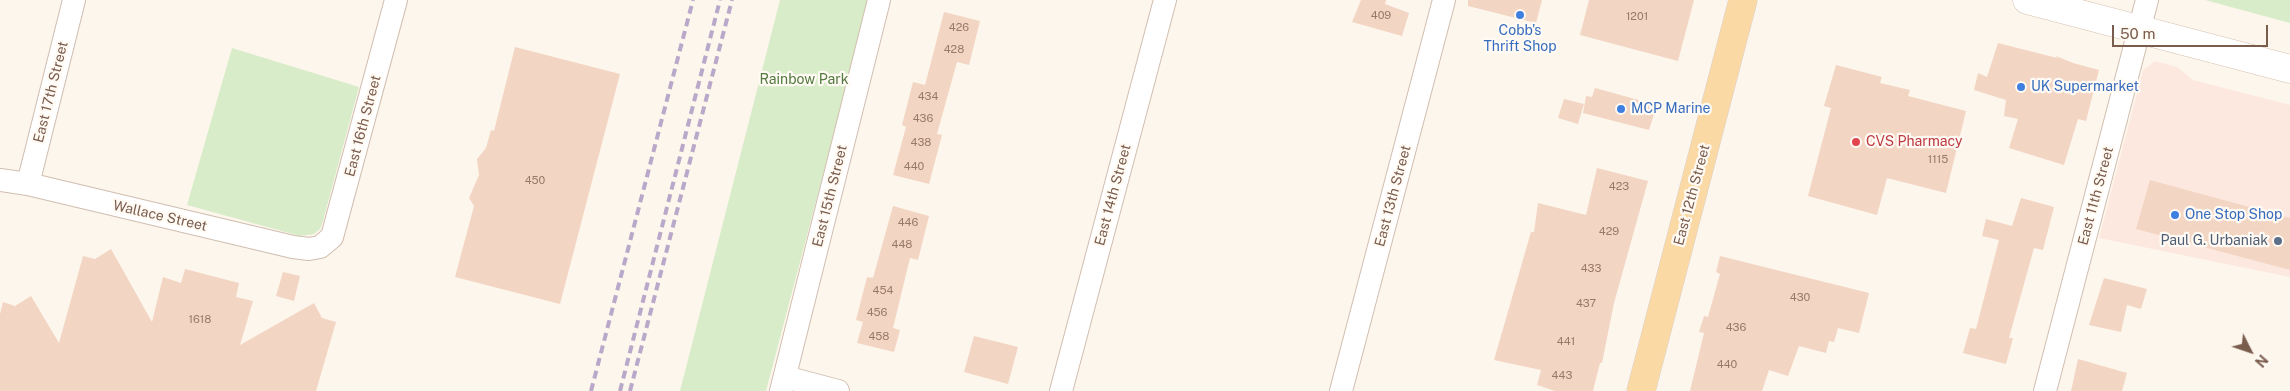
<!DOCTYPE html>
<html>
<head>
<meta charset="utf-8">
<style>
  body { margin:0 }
  #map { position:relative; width:2290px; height:391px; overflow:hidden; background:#fdf6ec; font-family:"Public Sans",sans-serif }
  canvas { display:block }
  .north { position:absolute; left:2225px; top:326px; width:50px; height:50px; -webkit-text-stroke:4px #fffaf3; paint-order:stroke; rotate:131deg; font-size:14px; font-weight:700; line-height:20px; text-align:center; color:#7a5c4d }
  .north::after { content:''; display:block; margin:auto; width:18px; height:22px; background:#7a5c4d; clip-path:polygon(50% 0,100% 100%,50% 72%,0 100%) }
  .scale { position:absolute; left:2112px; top:25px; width:156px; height:22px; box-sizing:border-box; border:2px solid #7a5c4d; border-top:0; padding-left:6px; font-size:15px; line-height:18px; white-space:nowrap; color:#7a5c4d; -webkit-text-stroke:4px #fffaf3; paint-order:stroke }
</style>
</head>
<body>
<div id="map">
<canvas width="2290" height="391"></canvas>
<div class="north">N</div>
<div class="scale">50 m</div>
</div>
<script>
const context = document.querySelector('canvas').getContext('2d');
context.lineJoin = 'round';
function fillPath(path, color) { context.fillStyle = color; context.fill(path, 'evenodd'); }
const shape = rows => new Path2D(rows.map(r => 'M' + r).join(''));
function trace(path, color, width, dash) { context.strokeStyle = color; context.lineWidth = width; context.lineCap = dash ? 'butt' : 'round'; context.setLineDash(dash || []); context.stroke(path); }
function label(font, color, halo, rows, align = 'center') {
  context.font = font + ' "Public Sans",sans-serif'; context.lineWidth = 4.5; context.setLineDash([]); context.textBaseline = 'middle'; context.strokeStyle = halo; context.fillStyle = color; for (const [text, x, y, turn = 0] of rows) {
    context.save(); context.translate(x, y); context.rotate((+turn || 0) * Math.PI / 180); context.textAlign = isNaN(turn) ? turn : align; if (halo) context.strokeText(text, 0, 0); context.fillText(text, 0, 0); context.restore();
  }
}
fillPath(shape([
  [2155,61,2177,67,2193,80,2290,105,2290,277,2099,238,2143,70]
]), '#fde8e0');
fillPath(shape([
  [780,0,869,0,766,391,680,391],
  [2205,0,2290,0,2290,23],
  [232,48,359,87,323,221,320,229,314,234,300,236,187,205]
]), '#d8ecc9');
fillPath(shape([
  [1361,0,1386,0,1385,4,1409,13,1402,36,1352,22],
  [1468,0,1542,0,1536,23,1468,6],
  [1589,0,1694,0,1678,61,1580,35],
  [944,12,980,21,969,65,957,62,937,134,942,135,929,184,893,175,906,127,902,125,913,82,925,85],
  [1998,43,2057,58,2056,56,2073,63,2099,70,2086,121,2078,119,2064,165,2009,148,2018,119,2004,116,2006,100,1974,90,1978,73,1987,77],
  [515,47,620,74,560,304,455,277,474,206,469,198,479,175,477,159,486,148,491,130,494,131],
  [1836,65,1882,77,1880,83,1910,90,1908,96,1966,111,1946,193,1887,178,1877,215,1808,196,1831,108,1824,106],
  [1595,88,1657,105,1649,130,1583,113,1586,96,1592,97],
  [1564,99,1584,104,1578,124,1558,118],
  [1597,168,1648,181,1614,303,1602,363,1600,363,1593,391,1555,391,1537,385,1541,370,1494,360,1531,232,1534,232,1538,203,1586,215],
  [2150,180,2290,218,2290,270,2136,229],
  [2021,198,2054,207,2043,250,2034,248,2009,338,2013,338,2006,364,1963,353,1970,328,1976,329,1999,240,1982,236,1986,219,2012,226],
  [893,206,929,216,918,260,910,258,893,328,900,330,894,352,857,343,863,322,856,320,867,277,873,278],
  [111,249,152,322,163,277,181,283,185,269,239,283,236,297,253,301,240,345,314,303,322,318,336,322,316,391,0,391,0,314,3,302,15,306,31,296,59,343,83,256,95,259],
  [1720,256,1869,293,1859,333,1838,328,1834,342,1829,341,1826,353,1799,346,1788,376,1769,370,1762,391,1690,391,1704,333,1699,332,1704,316,1708,317,1720,274,1716,272],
  [283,272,300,276,294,301,276,296],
  [2104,278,2147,289,2141,309,2127,305,2121,332,2089,325],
  [974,336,1018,347,1008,384,964,372],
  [2078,359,2127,373,2122,391,2071,391]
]), '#f3d5c3');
const minor = shape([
  [0,180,28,184,293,247,309,249,320,247,332,237,396,0],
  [28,184,74,0],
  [785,377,838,391],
  [781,391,879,0],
  [1061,391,1165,0],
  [1341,391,1444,0],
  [2045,391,2147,0]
]);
const secondary = shape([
  [2027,0,2290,69]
]);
const primary = shape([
  [1641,391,1743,0]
]);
trace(minor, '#d1beb0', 24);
trace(secondary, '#d6c0b0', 29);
trace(primary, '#dad1cd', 29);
trace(minor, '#fff', 22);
trace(secondary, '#fff', 28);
trace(primary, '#fbd9a5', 28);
trace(shape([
  [591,391,693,0],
  [620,391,720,0],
  [630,391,732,0]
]), '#b9a8c9', 4, [8, 5]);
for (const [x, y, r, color] of [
  [1520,15,5,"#3f7fe0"],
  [2021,87,5,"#3f7fe0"],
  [1621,109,5,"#3f7fe0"],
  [1856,142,5,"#e0444e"],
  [2175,215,5,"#3f7fe0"],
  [2278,241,5,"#5c6f8a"]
]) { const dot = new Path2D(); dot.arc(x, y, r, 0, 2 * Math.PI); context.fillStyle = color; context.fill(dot); trace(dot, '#fffaf3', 2); }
label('11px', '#987a6a', null, [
  ["409",1381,16],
  ["1201",1637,17],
  ["426",959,28],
  ["428",954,50],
  ["434",928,97],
  ["436",923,119],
  ["438",921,143],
  ["1115",1938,160],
  ["440",914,167],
  ["450",535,181],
  ["423",1619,187],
  ["446",908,223],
  ["429",1609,232],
  ["448",902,245],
  ["433",1591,269],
  ["454",883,291],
  ["430",1800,298],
  ["437",1586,304],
  ["456",877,313],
  ["1618",200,320],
  ["436",1736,328],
  ["458",879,337],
  ["441",1566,342],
  ["440",1727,365],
  ["443",1562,376]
]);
label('14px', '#366cbe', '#fffaf3', [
  ["Cobb's",1520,31,"center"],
  ["Thrift Shop",1520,47,"center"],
  ["UK Supermarket",2031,87],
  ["MCP Marine",1631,109],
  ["One Stop Shop",2185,215]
], 'left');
label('14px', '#537a41', '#fffaf3', [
  ["Rainbow Park",804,80]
]);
label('14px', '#7a5c4d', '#fffaf3', [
  ["East 17th Street",51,92,-76],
  ["East 16th Street",363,126,-75],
  ["East 14th Street",1113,195,-75],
  ["East 12th Street",1692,195,-75],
  ["East 15th Street",830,196,-76],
  ["East 13th Street",1393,196,-75],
  ["East 11th Street",2096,196,-75],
  ["Wallace Street",160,216,13]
]);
label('14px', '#be3a42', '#fffaf3', [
  ["CVS Pharmacy",1866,142]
], 'left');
label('14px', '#4e5e75', '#fffaf3', [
  ["Paul G. Urbaniak",2268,241]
], 'right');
</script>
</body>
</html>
